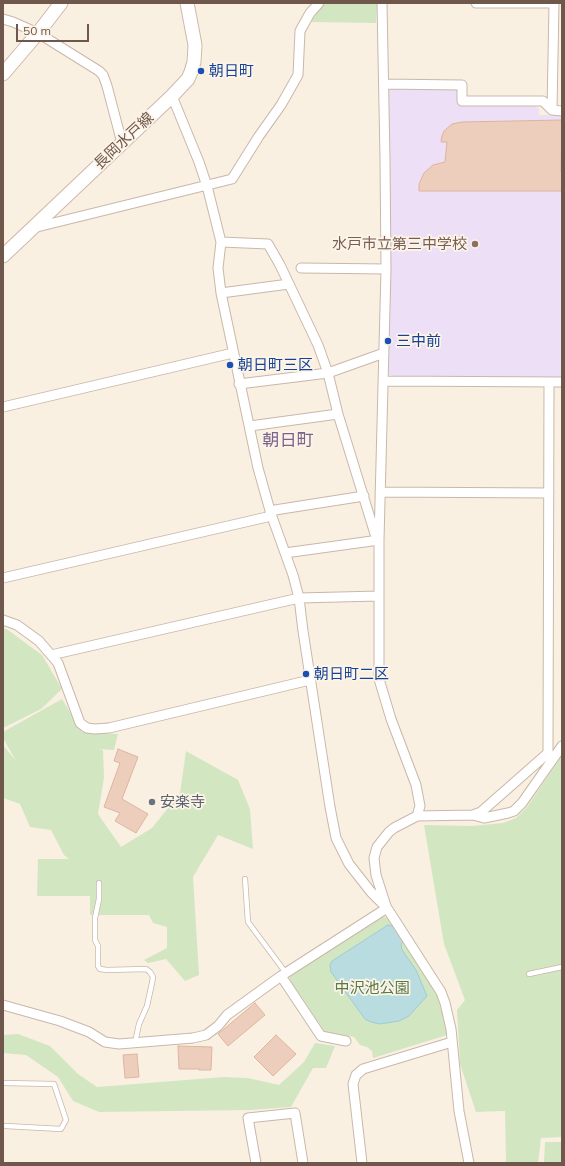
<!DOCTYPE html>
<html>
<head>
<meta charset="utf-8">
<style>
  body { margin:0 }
  #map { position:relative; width:565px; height:1166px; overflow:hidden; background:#faf0e2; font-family:Mulish,sans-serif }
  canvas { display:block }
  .frame { position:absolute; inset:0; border:4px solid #6f574b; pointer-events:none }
  .scale { position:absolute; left:16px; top:24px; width:73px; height:18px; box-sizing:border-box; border:2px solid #6f574b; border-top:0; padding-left:5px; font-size:12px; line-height:14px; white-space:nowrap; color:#6f574b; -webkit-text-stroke:3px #fdf4e8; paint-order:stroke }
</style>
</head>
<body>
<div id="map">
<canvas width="565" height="1166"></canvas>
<div class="frame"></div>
<div class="scale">50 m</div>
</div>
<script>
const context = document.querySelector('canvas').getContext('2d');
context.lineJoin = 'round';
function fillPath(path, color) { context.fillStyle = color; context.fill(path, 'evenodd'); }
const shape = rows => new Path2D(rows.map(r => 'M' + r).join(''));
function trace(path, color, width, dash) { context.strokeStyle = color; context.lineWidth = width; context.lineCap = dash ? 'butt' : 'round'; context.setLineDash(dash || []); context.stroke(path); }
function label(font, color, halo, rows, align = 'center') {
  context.font = font + ' Mulish,"Noto Sans JP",sans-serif'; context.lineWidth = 3.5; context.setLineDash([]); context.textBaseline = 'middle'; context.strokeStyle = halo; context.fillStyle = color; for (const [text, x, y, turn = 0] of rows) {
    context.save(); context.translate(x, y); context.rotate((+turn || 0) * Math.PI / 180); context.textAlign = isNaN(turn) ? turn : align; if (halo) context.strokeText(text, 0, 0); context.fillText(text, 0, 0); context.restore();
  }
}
fillPath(shape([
  [458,88,459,104,535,104,535,107,539,108,539,115,562,115,562,379,392,376,387,373,388,89]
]), '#eddff6');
fillPath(shape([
  [323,3,377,3,376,23,311,22],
  [3,628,8,630,42,655,62,689,41,709,3,728],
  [62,699,82,732,118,734,114,750,97,749,103,750,104,778,98,814,121,847,152,828,180,793,186,751,238,780,250,809,253,849,218,835,193,877,199,975,185,981,166,959,148,963,144,960,167,948,167,927,153,923,149,915,90,915,90,896,37,896,38,859,69,859,64,855,51,830,30,827,20,804,3,798,3,745,16,761,3,738,3,732],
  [562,755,562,1137,541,1138,538,1163,506,1163,505,1111,476,1112,460,1064,457,1010,465,1000,444,944,424,825,472,826,503,823,516,818,527,807],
  [382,916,389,918,436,993,442,1011,447,1035,373,1058,372,1051,367,1047,360,1045,354,1037,325,1032,290,980,290,974,331,950],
  [18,1034,50,1046,78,1074,97,1087,224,1077,248,1078,279,1085,304,1062,315,1043,335,1046,326,1068,313,1068,291,1107,250,1110,99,1112,73,1101,58,1077,26,1055,3,1053,3,1035],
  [545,1142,562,1142,562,1163,544,1163]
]), '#d2e6c2');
const water = shape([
  [388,925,392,926,398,932,403,942,401,944,402,950,416,970,427,996,409,1016,399,1021,380,1024,371,1022,365,1019,331,972,330,965,332,961,388,925]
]);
fillPath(water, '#b9dce1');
trace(water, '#a0ccd2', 1);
const building = shape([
  [562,120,561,172,562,172,562,191,419,191,419,184,424,173,433,165,445,162,447,142,441,142,442,136,444,131,452,124,462,122,562,120],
  [118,749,138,757,122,799,148,814,136,833,115,821,120,813,104,807,120,763,114,761,118,749],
  [255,1003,265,1015,228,1046,218,1034,255,1003],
  [276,1035,296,1054,273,1076,254,1057,276,1035],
  [178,1046,212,1047,211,1070,199,1070,199,1069,179,1069,178,1046],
  [137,1054,139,1077,125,1078,123,1055,137,1054]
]);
fillPath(building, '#edcebc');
trace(building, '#deb49e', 1);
const lane = shape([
  [245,879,248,922,286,973],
  [99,883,99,899,95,918,95,940,98,946,98,966,100,969,107,970,146,969,150,972,153,977,152,983,147,1006,139,1024,135,1043],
  [529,974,562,967],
  [3,1083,54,1084,66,1120,61,1129,6,1126]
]);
const street = shape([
  [382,3,385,159,386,269,379,540,379,679,391,719,416,785,420,806,417,816],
  [476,3,554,3,552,110],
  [3,19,13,22,38,33,99,71,103,75,107,86,122,143],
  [384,84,462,85,462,101,543,101,552,110,562,111],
  [172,96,199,162,207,186,221,242,218,268,221,293,258,468,271,514,293,575,299,598,303,631,330,807,336,838,349,864,371,892,387,908,441,992,445,1003,451,1029,459,1111,469,1163],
  [33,228,232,179,259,136,281,105,298,75,300,31,310,13,319,3],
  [221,242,268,244,280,265,318,345,328,373,338,414,375,534,379,540,285,553],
  [301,268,386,269],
  [221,293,289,284],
  [384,381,562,382],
  [239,384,328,373,384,353],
  [3,407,233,353],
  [250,426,338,414],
  [380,492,549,493],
  [3,578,267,517,275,510,364,496],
  [3,620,17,625,39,641,58,663,80,723,87,728,95,729,109,728,310,680],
  [51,655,299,598,379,596],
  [473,815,484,818,508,813,514,811,522,803,562,746],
  [386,906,376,875,374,858,377,847,389,832,394,828,417,816,473,815,481,812,548,753,549,383],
  [281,976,321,1036,346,1041],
  [3,1005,60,1021,89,1032,105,1042,119,1044,193,1038,206,1035,218,1026,227,1015,281,976,387,908],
  [256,1163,248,1118,295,1113,303,1163],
  [362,1163,353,1084,356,1075,363,1069,452,1042]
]);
const secondary = shape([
  [3,74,38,33,61,3],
  [3,256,172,96,188,79,191,72,194,62,195,45,187,3]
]);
trace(lane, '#c9b7aa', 6);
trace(street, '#c9b7aa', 11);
trace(secondary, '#ceb9aa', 15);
trace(lane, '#fff', 4.5);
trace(street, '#fff', 9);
trace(secondary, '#fff', 13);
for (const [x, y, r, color] of [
  [201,71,4,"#1a4fb4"],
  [475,244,4,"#8d6e63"],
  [388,341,4,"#1a4fb4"],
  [230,365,4,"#1a4fb4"],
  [306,674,4,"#1a4fb4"],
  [152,802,4,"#6b7280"]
]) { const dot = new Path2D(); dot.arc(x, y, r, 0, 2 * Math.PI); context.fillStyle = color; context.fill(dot); trace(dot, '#fdf4e8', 1.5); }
label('15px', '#164399', '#fdf4e8', [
  ["朝日町",209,71],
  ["三中前",396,341],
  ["朝日町三区",238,365],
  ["朝日町二区",314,674]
], 'left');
label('15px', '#6f574b', '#fdf4e8', [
  ["長岡水戸線",124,141,-43]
]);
label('15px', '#785e54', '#fdf4e8', [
  ["水戸市立第三中学校",467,244]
], 'right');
label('15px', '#5b616d', '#fdf4e8', [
  ["安楽寺",160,802]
], 'left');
label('15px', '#577a47', '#fdf4e8', [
  ["中沢池公園",372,988]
]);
label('17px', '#7c638c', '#fdf4e8', [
  ["朝日町",288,441]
]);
</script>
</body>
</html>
